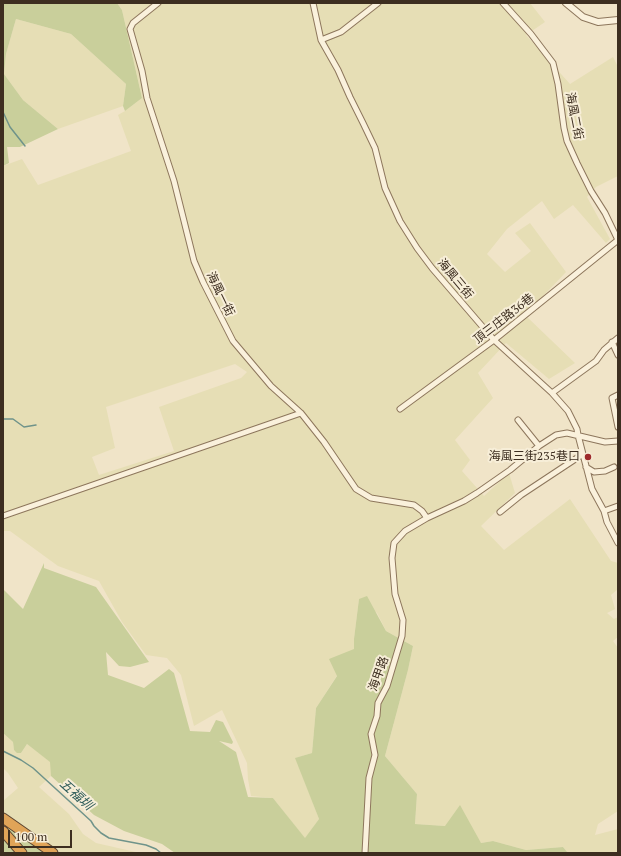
<!DOCTYPE html>
<html>
<head>
<meta charset="utf-8">
<style>
  body { margin:0 }
  #map { position:relative; width:621px; height:856px; overflow:hidden; background:#f0e4c8; font-family:"PT Serif",serif }
  canvas { display:block }
  .frame { position:absolute; inset:0; border:4px solid #3d2e20; pointer-events:none }
  .scale { position:absolute; left:8px; top:830px; width:64px; height:18px; box-sizing:border-box; border:2px solid #3d2e20; border-top:0; padding-left:5px; font-size:12px; line-height:14px; white-space:nowrap; color:#3d2e20; -webkit-text-stroke:3px #f7eed8; paint-order:stroke }
</style>
</head>
<body>
<div id="map">
<canvas width="621" height="856"></canvas>
<div class="frame"></div>
<div class="scale">100 m</div>
</div>
<script>
const context = document.querySelector('canvas').getContext('2d');
context.lineJoin = 'round';
function fillPath(path, color) { context.fillStyle = color; context.fill(path, 'evenodd'); }
const shape = rows => new Path2D(rows.map(r => 'M' + r).join(''));
function trace(path, color, width, dash) { context.strokeStyle = color; context.lineWidth = width; context.lineCap = dash ? 'butt' : 'round'; context.setLineDash(dash || []); context.stroke(path); }
function label(font, color, halo, rows, align = 'center') {
  context.font = font + ' "PT Serif","Noto Sans TC",serif'; context.lineWidth = 4; context.setLineDash([]); context.textBaseline = 'middle'; context.strokeStyle = halo; context.fillStyle = color; for (const [text, x, y, turn = 0] of rows) {
    context.save(); context.translate(x, y); context.rotate((+turn || 0) * Math.PI / 180); context.textAlign = isNaN(turn) ? turn : align; if (halo) context.strokeText(text, 0, 0); context.fillText(text, 0, 0); context.restore();
  }
}
fillPath(shape([
  [117,3,530,3,545,22,526,35,570,84,613,57,618,67,618,176,596,187,587,197,610,239,606,243,573,205,554,219,542,201,507,229,487,254,505,272,531,251,515,233,530,223,566,272,525,315,575,363,549,379,506,343,478,373,493,398,455,440,470,460,462,471,484,496,509,473,515,493,481,526,504,550,570,499,611,561,618,563,618,589,611,595,615,609,607,613,614,619,618,617,618,637,613,641,618,648,618,811,598,824,595,835,618,829,618,853,568,853,563,847,526,850,493,841,481,843,445,826,415,824,417,794,385,756,408,670,413,646,386,631,377,613,359,599,354,639,354,649,316,708,312,753,296,758,319,819,305,839,273,798,251,796,248,779,247,763,222,710,194,726,181,675,167,658,146,655,122,622,99,581,58,566,10,531,3,531,3,166,22,159,38,185,131,151,118,115,125,111,142,98,122,10],
  [235,364,247,372,241,378,159,407,174,451,99,475,92,457,115,448,106,407],
  [16,19,71,34,126,84,123,106,58,129,23,100,4,74,6,54],
  [3,733,13,742,14,750,21,753,27,744,51,762,51,776,39,787,69,814,83,834,96,843,140,853,59,853,3,814,3,801,18,788,8,773,3,768]
]), '#e6deb5');
fillPath(shape([
  [3,3,117,3,122,10,142,98,125,111,123,106,126,84,71,34,16,19,6,54,4,74,23,100,58,129,20,147,7,147,9,163,3,166],
  [44,563,44,568,96,587,149,662,130,667,119,666,106,652,108,675,144,688,169,669,174,673,190,731,210,732,216,720,223,722,233,742,232,744,219,741,236,752,248,797,273,798,305,838,319,819,295,758,312,753,316,708,337,676,329,659,354,649,354,639,359,599,367,596,386,631,413,646,408,670,385,756,417,794,415,824,445,826,460,805,481,843,493,841,526,850,563,847,568,853,175,853,162,844,124,831,94,815,51,776,50,762,27,744,21,753,17,753,14,750,13,742,3,733,3,589,23,609],
  [3,814,59,853,3,853]
]), '#c9cf9b');
trace(shape([
  [3,112,10,127,25,146],
  [3,419,13,419,24,427,36,425],
  [3,751,21,760,33,768,91,821,94,826,101,833,109,838,146,845,156,849,161,853]
]), '#6f938a', 1.5);
const minor = shape([
  [158,3,133,23,130,29,142,71,147,98,174,181,194,261,203,282,233,341,271,386,301,413,324,442,356,489,371,498,414,505,422,511,427,518],
  [313,3,321,40,338,70,350,97,363,123,375,148,385,188,400,221,417,248,432,268,494,340,552,393,568,411,577,429,578,435,592,489,604,511,607,522,618,543],
  [503,3,531,34,553,63,558,84,564,128,567,141,577,163,591,191,605,213,618,240],
  [321,40,341,32,378,3],
  [612,342,618,355],
  [552,393,596,361,604,350,618,338],
  [618,395,612,398,618,427],
  [400,409,494,340,618,240],
  [518,420,539,446],
  [586,467,594,472,605,471,614,467],
  [604,511,618,506],
  [500,512,521,495,583,454],
  [3,516,301,413],
  [365,853,369,778,375,755,371,734,377,716,378,703,387,686,402,636,403,620,395,594,392,558,394,543,405,531,427,518,464,501,477,493,510,470,539,446,556,435,567,433,605,442,618,441]
]);
const tertiary = shape([
  [566,3,583,17,598,22,618,20]
]);
const motorway = shape([
  [3,818,53,853],
  [3,831,22,853]
]);
trace(minor, '#8d765c', 7);
trace(tertiary, '#8d765c', 8);
trace(motorway, '#5b4430', 11);
trace(minor, '#faf1dc', 5);
trace(tertiary, '#faf1dc', 6);
trace(motorway, '#e0a458', 9);
for (const [x, y, r, color] of [
  [588,457,4,"#9e2a2b"]
]) { const dot = new Path2D(); dot.arc(x, y, r, 0, 2 * Math.PI); context.fillStyle = color; context.fill(dot); trace(dot, '#f7eed8', 1.5); }
label('12px', '#3d2e20', '#f7eed8', [
  ["海風二街",574,116,79],
  ["海風三街",455,279,50],
  ["海風一街",220,294,64],
  ["頂三庄路36巷",504,319,-38],
  ["海甲路",379,674,-70]
]);
label('12px', '#3d2e20', '#f7eed8', [
  ["海風三街235巷口",580,457]
], 'right');
label('italic 13px', '#2f5d5a', '#f7eed8', [
  ["五福圳",76,795,42]
]);
</script>
</body>
</html>
